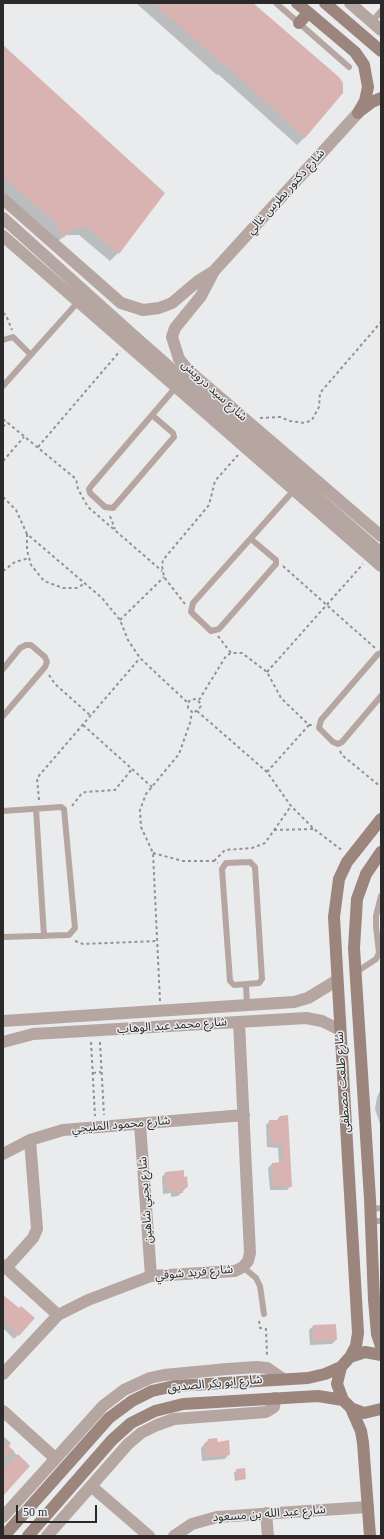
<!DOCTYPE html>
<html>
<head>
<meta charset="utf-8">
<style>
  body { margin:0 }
  #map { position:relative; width:384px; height:1539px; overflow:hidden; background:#eaebed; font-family:"Times New Roman",serif }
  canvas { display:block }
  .frame { position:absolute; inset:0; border:4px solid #2a2a2b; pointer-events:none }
  .scale { position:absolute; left:16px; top:1505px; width:81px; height:18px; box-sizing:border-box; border:2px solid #2a2a2b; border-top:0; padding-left:5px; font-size:12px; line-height:14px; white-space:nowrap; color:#2a2a2b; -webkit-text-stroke:3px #eaebed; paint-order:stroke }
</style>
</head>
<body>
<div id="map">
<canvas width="384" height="1539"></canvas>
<div class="frame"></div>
<div class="scale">50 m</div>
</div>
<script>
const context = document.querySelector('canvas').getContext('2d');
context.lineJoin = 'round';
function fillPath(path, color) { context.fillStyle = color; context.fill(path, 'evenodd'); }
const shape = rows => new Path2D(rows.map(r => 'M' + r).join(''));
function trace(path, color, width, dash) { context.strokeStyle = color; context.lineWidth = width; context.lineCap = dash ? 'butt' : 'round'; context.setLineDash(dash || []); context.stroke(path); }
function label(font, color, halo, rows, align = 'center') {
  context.font = font + ' "Times New Roman","Noto Sans Arabic",serif'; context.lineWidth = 3; context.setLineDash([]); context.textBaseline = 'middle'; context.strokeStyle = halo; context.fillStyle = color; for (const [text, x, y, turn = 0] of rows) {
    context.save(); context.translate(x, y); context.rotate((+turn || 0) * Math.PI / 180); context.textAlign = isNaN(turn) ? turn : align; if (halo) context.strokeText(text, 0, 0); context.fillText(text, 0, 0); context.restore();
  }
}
fillPath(shape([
  [136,3,252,3,305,137,297,145,218,74,217,75],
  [3,47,118,253,110,261,79,235,65,235,54,245,46,229,3,192],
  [381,1089,381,1127,375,1109,377,1097],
  [280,1116,291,1186,287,1190,270,1190,268,1168,272,1164,279,1164,278,1148,267,1147,266,1125,270,1121,276,1121],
  [166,1172,183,1178,187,1187,178,1196,171,1197,171,1193,163,1194,162,1177],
  [3,1296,18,1335,14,1339,3,1328],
  [313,1326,336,1340,332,1344,310,1345,309,1330],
  [3,1436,11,1443,8,1447,29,1466,3,1495],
  [208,1440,217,1443,229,1454,225,1459,202,1461,201,1448],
  [244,1469,245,1479,235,1481,234,1472]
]), '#0003');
fillPath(shape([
  [153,3,253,3,339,77,343,83,343,93,305,138,227,66,226,67],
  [3,45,165,193,119,254,88,227,74,228,63,238,54,221,3,177],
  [288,1115,292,1187,281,1187,281,1186,273,1186,272,1163,283,1162,282,1144,271,1143,269,1120,280,1120,280,1116],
  [184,1170,184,1177,187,1176,188,1187,183,1188,183,1193,175,1193,174,1190,167,1190,165,1172],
  [3,1295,19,1308,21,1306,35,1318,19,1336,3,1321],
  [336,1324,337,1340,314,1341,313,1325],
  [217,1438,218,1442,229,1440,230,1455,206,1457,204,1443,208,1443,208,1439],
  [3,1441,15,1452,3,1456],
  [18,1454,30,1466,3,1496,3,1470],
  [245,1468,246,1479,237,1480,236,1469]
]), '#d9b3b1');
trace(shape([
  [3,313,6,315,12,330],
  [260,418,280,417,290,421,305,423,312,420,319,407,320,393,381,322],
  [3,419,76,479,78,489,88,507,162,571],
  [3,427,7,422],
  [38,447,120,351],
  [3,461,24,437],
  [3,497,16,510,27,534,102,598,120,620,128,640,140,658,188,703],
  [110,516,115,529],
  [27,534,27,550,31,565,44,581,63,588,77,588,84,584],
  [283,566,375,648],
  [3,571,15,562,29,558],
  [185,604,164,577,162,566,163,560,209,505,215,481,238,455],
  [120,620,164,577],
  [218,636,231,653],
  [267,672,363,564],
  [49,675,55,684,91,716],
  [199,700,226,656,231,653,242,653,267,672,281,698,309,725,312,725],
  [197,711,267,772,291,806,314,829,343,851],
  [83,725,152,787],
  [340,751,342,755,381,787],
  [267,772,309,725],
  [39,800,37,778,140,658],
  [72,806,82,793,86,792,115,790,132,769],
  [274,830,314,829],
  [153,853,183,861,214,861,218,863],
  [214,861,225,850,252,848,265,843,291,806],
  [75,941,83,944,157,941],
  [160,1001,153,853,141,827,140,810,146,794,179,754,190,723,192,712,188,708,188,703,190,700,196,699,200,703,201,706,197,711,192,712],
  [91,1042,95,1116],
  [100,1042,104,1115],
  [93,1073,101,1072],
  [259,1321,260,1328,266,1329,267,1356]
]), '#929294', 2, [3, 3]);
trace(shape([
  [276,3,349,67],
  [372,22,381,11],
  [3,340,13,337,31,355],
  [3,386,78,302],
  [152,415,173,433,174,437,113,508,105,507,90,493,89,489,92,485,176,387],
  [251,539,276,560,276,564,219,629,211,631,191,612,193,603,294,490],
  [381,653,378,654,321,720,319,728,333,742,338,744,342,742,381,696],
  [3,669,20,648,26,645,31,645,45,657,47,662,45,667,3,716],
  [36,809,44,936],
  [3,811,61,807,64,809,75,928,69,935,3,937],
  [250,862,255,867,262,979,259,983,234,985,230,981,222,869,226,863,250,862],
  [355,973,376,959,379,953,376,927,376,916,381,896],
  [246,985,247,1004],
  [371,1209,381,1208],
  [371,1221,381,1221],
  [243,1267,256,1278,260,1286,264,1314]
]), '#b6a6a1', 6);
trace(shape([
  [350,3,381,30],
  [3,199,121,303,143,310,159,308,172,303,198,281,214,271,358,113],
  [3,218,134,336,381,553],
  [3,236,381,566],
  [214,271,201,296,175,328,172,337,179,359,188,370,381,536],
  [3,1021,294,1002,308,998,336,981],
  [3,1042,33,1034,306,1018,322,1021,340,1030],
  [140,1124,151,1276],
  [3,1154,30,1140,63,1130,244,1115],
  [3,1265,58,1315],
  [6,1268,33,1238,37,1229,30,1140],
  [3,1374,58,1315,88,1300,151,1276,235,1271,243,1267,248,1261,250,1253,239,1022],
  [3,1411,55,1458],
  [91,1486,149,1536],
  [266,1513,268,1536],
  [3,1517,103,1406,124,1390,150,1378,164,1375,227,1369,257,1367,267,1368,283,1379],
  [47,1536,128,1444,141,1433,157,1425,174,1419,266,1412,274,1407,275,1398],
  [174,1536,192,1524,217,1517,368,1507]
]), '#b6a6a1', 12);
trace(shape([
  [297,3,355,52,364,65,368,87,365,101,358,113],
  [325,3,381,51],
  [299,23,308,13],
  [360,111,372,102,381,98],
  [381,852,366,874,357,899,354,948,370,1199,374,1300,377,1334,381,1346],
  [381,1355,365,1352,350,1357,341,1367,337,1384,343,1400,351,1408,364,1413,381,1409],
  [350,1357,356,1346,358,1333,334,917,339,879,347,862,381,819],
  [351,1408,361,1431,363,1443,370,1536],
  [4,1536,109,1418,132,1401,152,1391,174,1386,308,1378,325,1374,341,1367],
  [28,1536,112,1440,131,1423,155,1411,183,1404,318,1396,343,1400]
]), '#9b857d', 12);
label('12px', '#2a2a2b', '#eaebed', [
  ["شارع دكتور بطرس غالي",286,192,-48],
  ["شارع سيد درويش",214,391,42],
  ["شارع محمد عبد الوهاب",172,1026,-4],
  ["شارع طلعت مصطفى",343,1082,-94],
  ["شارع محمود المليجي",121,1125,-5],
  ["شارع يحيي شاهين",146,1200,-94],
  ["شارع فريد شوقي",194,1273,-5],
  ["شارع ابو بكر الصديق",215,1384,-5],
  ["شارع عبد الله بن مسعود",269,1514,-4]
]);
</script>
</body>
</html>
